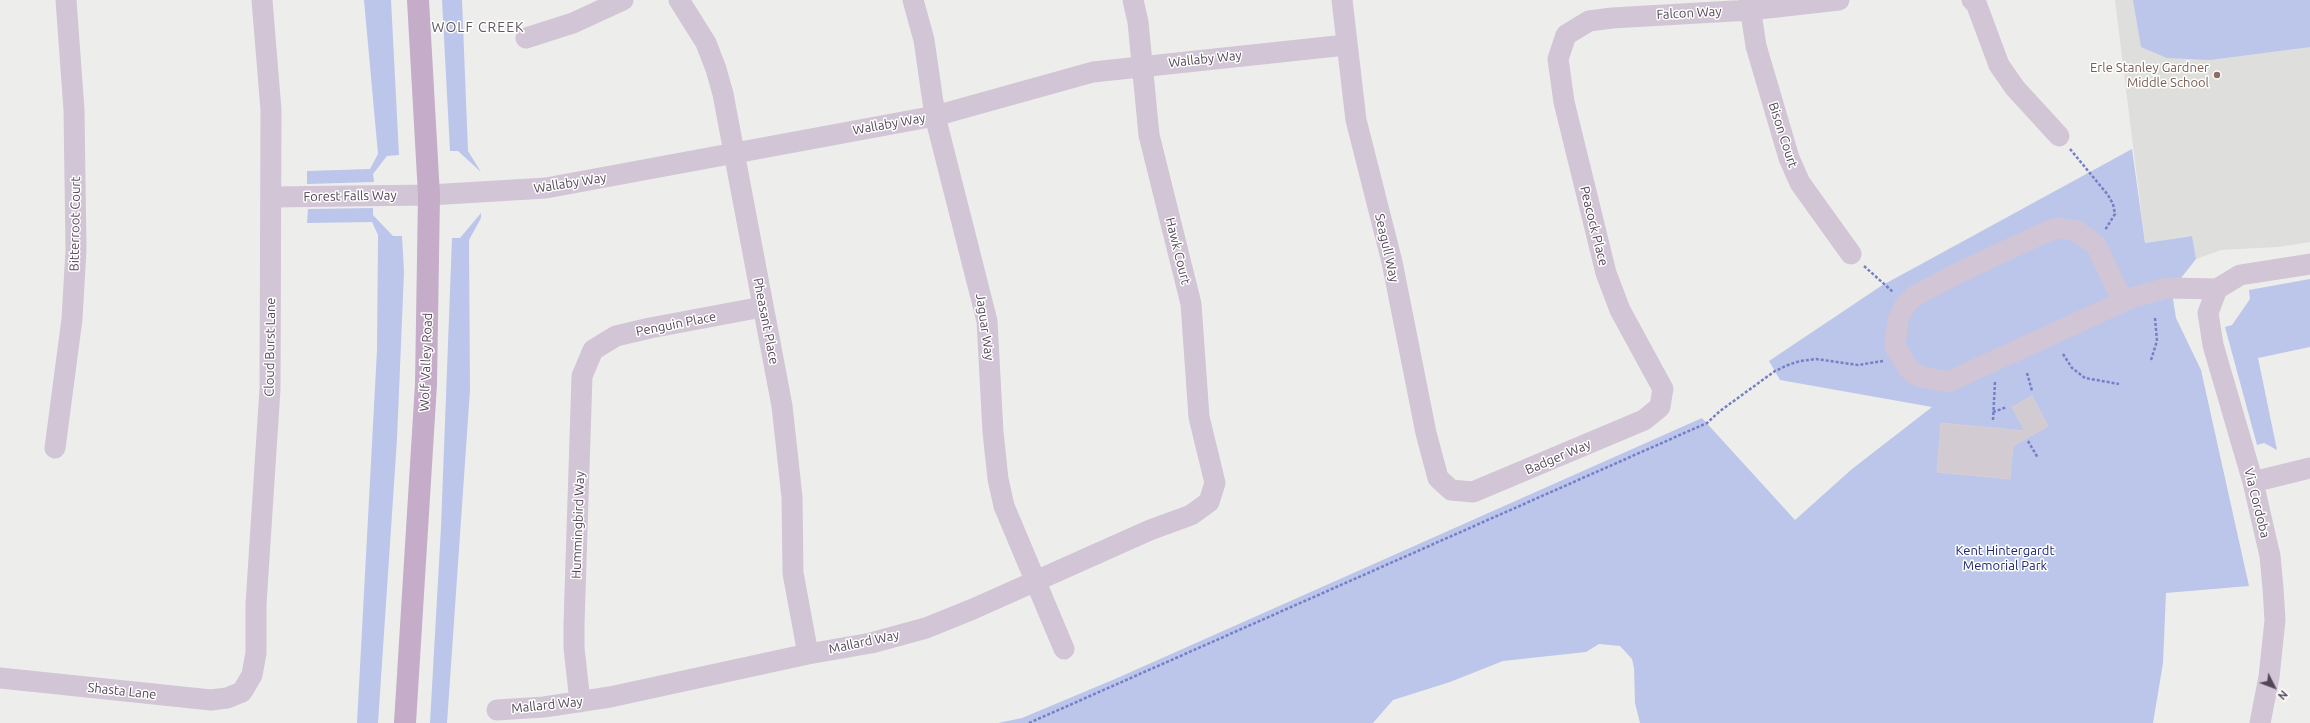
<!DOCTYPE html>
<html>
<head>
<meta charset="utf-8">
<style>
  body { margin:0 }
  #map { position:relative; width:2310px; height:723px; overflow:hidden; background:#edeeeb; font-family:Ubuntu,sans-serif }
  canvas { display:block }
  .north { position:absolute; left:2254px; top:667px; width:40px; height:40px; -webkit-text-stroke:3px #fff; paint-order:stroke; rotate:132deg; font-size:11px; font-weight:700; line-height:16px; text-align:center; color:#544557 }
  .north::after { content:''; display:block; margin:auto; width:14px; height:18px; background:#544557; clip-path:polygon(50% 0,100% 100%,50% 72%,0 100%) }
</style>
</head>
<body>
<div id="map">
<canvas width="2310" height="723"></canvas>
<div class="north">N</div>
</div>
<script>
const context = document.querySelector('canvas').getContext('2d');
context.lineJoin = 'round';
function fillPath(path, color) { context.fillStyle = color; context.fill(path, 'evenodd'); }
const shape = rows => new Path2D(rows.map(r => 'M' + r).join(''));
function trace(path, color, width, dash) { context.strokeStyle = color; context.lineWidth = width; context.lineCap = dash ? 'butt' : 'round'; context.setLineDash(dash || []); context.stroke(path); }
function label(font, color, halo, rows, align = 'center') {
  context.font = font + ' Ubuntu,sans-serif'; context.lineWidth = 3; context.setLineDash([]); context.textBaseline = 'middle'; context.strokeStyle = halo; context.fillStyle = color; for (const [text, x, y, turn = 0] of rows) {
    context.save(); context.translate(x, y); context.rotate((+turn || 0) * Math.PI / 180); context.textAlign = isNaN(turn) ? turn : align; if (halo) context.strokeText(text, 0, 0); context.fillText(text, 0, 0); context.restore();
  }
}
fillPath(shape([
  [2115,0,2310,0,2310,242,2278,247,2221,250,2196,259,2191,236,2145,243]
]), '#dedfdc');
fillPath(shape([
  [364,0,391,0,399,155,387,156,373,174,374,182,307,184,307,171,370,169,378,154],
  [442,0,462,0,468,151,481,172,458,151,450,151],
  [2133,0,2310,0,2310,47,2210,60,2167,58,2141,47],
  [2132,149,2145,243,2192,236,2196,259,2181,278,2176,288,2173,299,2176,318,2201,370,2249,586,2166,593,2163,663,2153,723,1640,723,1635,703,1634,668,1632,659,1620,646,1599,644,1586,652,1503,661,1450,682,1393,700,1373,723,998,723,1022,718,1115,679,1702,418,1795,520,1852,469,1932,407,1780,380,1769,361,1881,286],
  [373,208,373,215,393,236,402,236,404,272,397,439,378,723,357,723,377,350,378,235,372,222,307,223,308,209],
  [481,213,481,218,469,240,470,390,447,723,430,723,441,527,452,238,460,238],
  [2310,279,2310,347,2258,358,2277,450,2264,443,2257,445,2225,327,2232,325,2250,299,2249,290]
]), '#bbc6ea');
const building = shape([
  [2032,396,2048,426,2013,446,2010,479,1937,472,1941,423,2025,431,2012,407,2032,396]
]);
fillPath(building, '#d2cbd2');
trace(building, '#d7cfd6', 1);
trace(shape([
  [2070,149,2108,195,2113,204,2115,214,2105,230],
  [1864,266,1893,292],
  [2063,354,2072,368,2085,378,2119,384],
  [2151,360,2157,341,2155,318],
  [2027,373,2032,391],
  [1993,412,2007,407],
  [1993,420,1995,382],
  [2028,441,2038,458],
  [1029,723,1707,423,1720,411,1775,371,1788,365,1800,361,1816,359,1858,365,1883,361]
]), '#767fc5', 2.5, [3, 2]);
trace(shape([
  [679,0,706,43,716,69,723,94,782,406,792,497,793,573,808,654],
  [913,0,924,40,935,116,987,321,993,432,998,479,1004,506,1064,649],
  [1342,0,1356,120,1392,262,1426,433,1438,478,1451,490,1473,492,1644,420,1660,407,1662,394,1663,389,1620,310,1606,273,1564,102,1558,59,1566,35,1589,21,1612,18,1750,10,1839,0],
  [1749,0,1756,46,1789,158,1800,183,1851,254],
  [1972,0,1976,3,1999,65,2015,88,2059,136],
  [526,38,573,23,623,0],
  [272,197,429,195,546,188,935,116,1093,72,1346,45],
  [2217,289,2208,313,2213,345,2253,482,2270,556,2273,588,2275,620,2269,677,2260,723],
  [2217,289,2240,275,2310,264],
  [2123,302,2096,245,2077,231,2058,228,2046,232,1954,275,1913,297,1904,307,1898,320,1895,346,1908,368,1918,376,1948,382,2131,298,2167,288,2217,289],
  [55,448,72,319,76,250,74,110,66,0],
  [2253,482,2310,468],
  [0,678,211,700,227,698,242,692,252,675,256,653,256,604,270,389,271,110,262,0],
  [580,702,574,648,574,624,582,376,593,350,616,336,650,328,762,307],
  [497,710,544,707,610,697,808,654,871,643,926,628,973,609,1150,530,1191,515,1209,502,1215,483,1199,417,1191,304,1149,135,1138,22,1133,0]
]), '#d2c5d5', 21);
trace(shape([
  [405,723,426,384,429,195,418,0]
]), '#c5acc9', 22);
for (const [x, y, r, color] of [
  [2217,75,4,"#8d6e63"]
]) { const dot = new Path2D(); dot.arc(x, y, r, 0, 2 * Math.PI); context.fillStyle = color; context.fill(dot); trace(dot, '#fff', 1.5); }
label('13px', '#544557', '#fff', [
  ["Falcon Way",1689,13,-3],
  ["Wallaby Way",1205,59,-6],
  ["Wallaby Way",889,124,-10],
  ["Bison Court",1783,135,72],
  ["Wallaby Way",570,183,-9],
  ["Forest Falls Way",350,196,-1],
  ["Bitterroot Court",75,224,-89],
  ["Peacock Place",1594,226,76],
  ["Seagull Way",1387,248,77],
  ["Hawk Court",1178,251,76],
  ["Pheasant Place",766,321,79],
  ["Penguin Place",676,324,-11],
  ["Jaguar Way",985,327,82],
  ["Cloud Burst Lane",270,347,-89],
  ["Wolf Valley Road",426,362,-88],
  ["Badger Way",1558,457,-23],
  ["Via Cordoba",2257,503,76],
  ["Hummingbird Way",578,525,-88],
  ["Mallard Way",864,642,-12],
  ["Shasta Lane",122,691,6],
  ["Mallard Way",547,705,-6]
]);
label('13px', '#785e54', '#fff', [
  ["Erle Stanley Gardner",2209,68],
  ["Middle School",2209,83]
], 'right');
label('13px', '#1c2672', '#fff', [
  ["Kent Hintergardt",2005,551],
  ["Memorial Park",2005,566]
]);
context.letterSpacing = '1px';
label('14px', '#5f5860', '#fff', [
  ["WOLF CREEK",478,27]
]);
context.letterSpacing = '0px';
</script>
</body>
</html>
